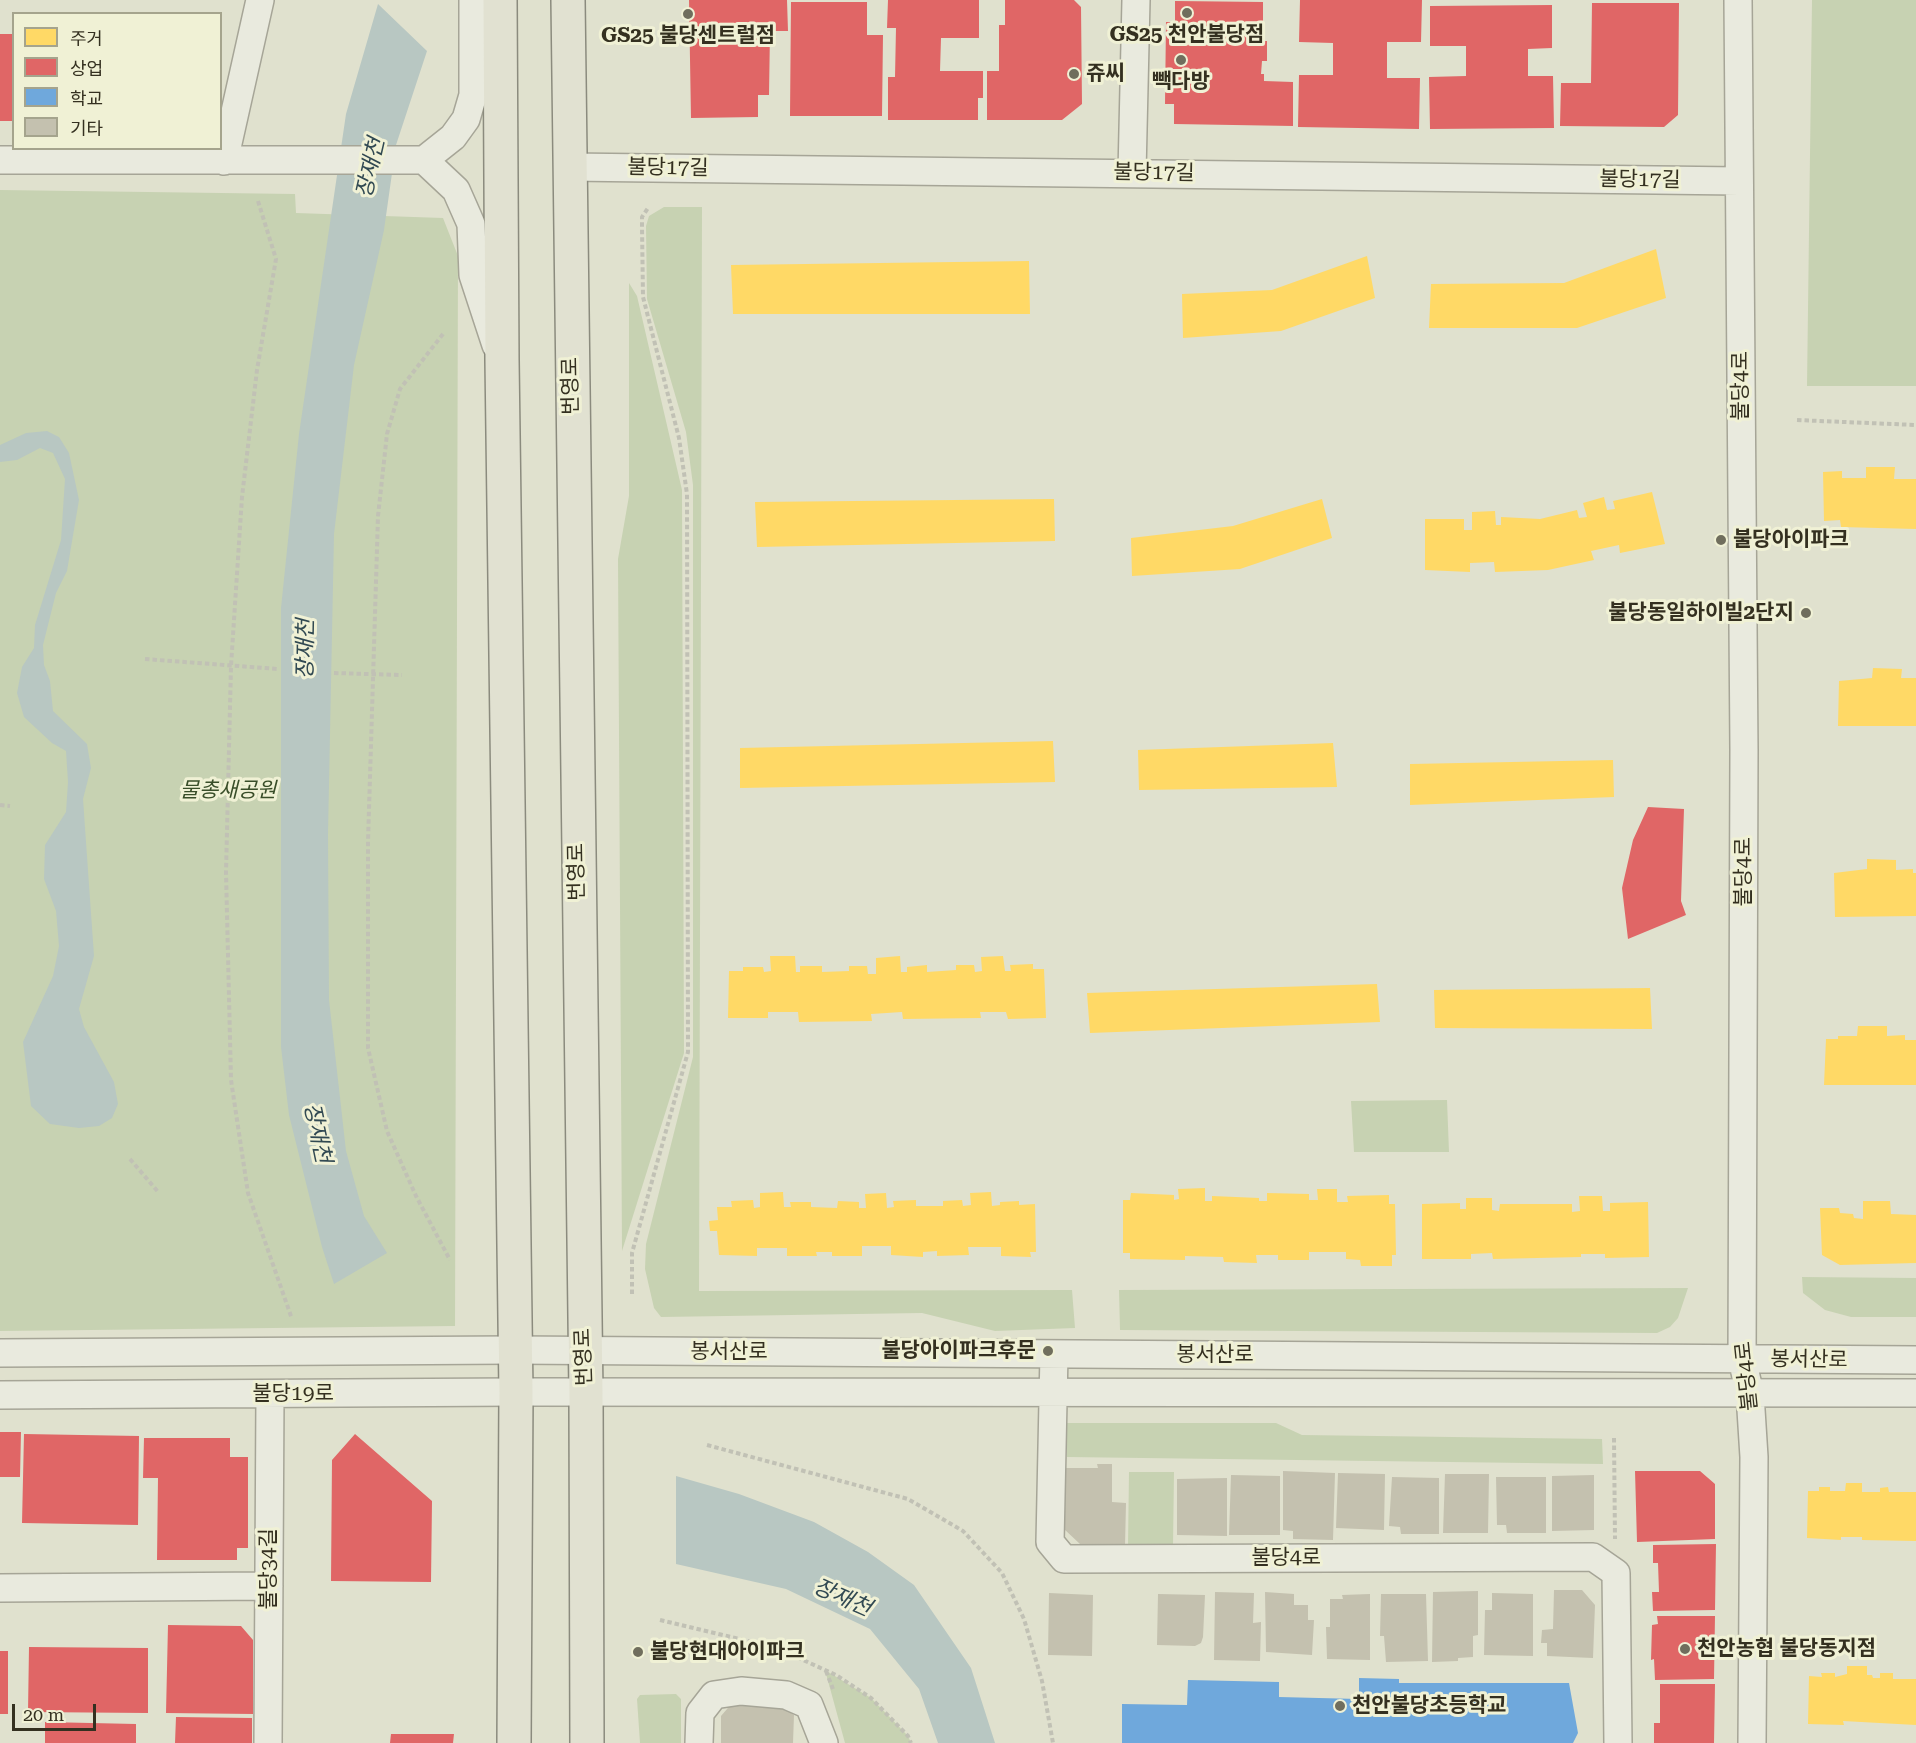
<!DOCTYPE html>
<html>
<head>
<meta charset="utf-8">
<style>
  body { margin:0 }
  #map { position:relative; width:1916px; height:1743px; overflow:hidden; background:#e0e1ce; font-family:"Roboto Serif","Noto Sans KR",serif }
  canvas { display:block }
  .legend { position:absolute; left:12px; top:12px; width:210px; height:138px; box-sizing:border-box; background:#f0f1d5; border:2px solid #a5a48d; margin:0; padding:8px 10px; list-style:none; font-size:18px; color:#343020 }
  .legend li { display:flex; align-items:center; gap:12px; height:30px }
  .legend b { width:30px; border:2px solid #a5a48d }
  .scale { position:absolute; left:12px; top:1704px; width:84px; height:27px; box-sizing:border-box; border:3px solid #343020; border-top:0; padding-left:8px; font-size:18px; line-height:21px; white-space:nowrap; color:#343020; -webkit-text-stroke:4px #f0f1d5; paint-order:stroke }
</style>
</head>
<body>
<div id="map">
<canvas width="1916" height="1743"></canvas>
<ul class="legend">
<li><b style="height:16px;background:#ffd966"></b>주거</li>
<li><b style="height:16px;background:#e06666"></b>상업</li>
<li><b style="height:16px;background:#6fa8dc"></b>학교</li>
<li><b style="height:16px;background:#c4c1af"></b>기타</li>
</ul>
<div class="scale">20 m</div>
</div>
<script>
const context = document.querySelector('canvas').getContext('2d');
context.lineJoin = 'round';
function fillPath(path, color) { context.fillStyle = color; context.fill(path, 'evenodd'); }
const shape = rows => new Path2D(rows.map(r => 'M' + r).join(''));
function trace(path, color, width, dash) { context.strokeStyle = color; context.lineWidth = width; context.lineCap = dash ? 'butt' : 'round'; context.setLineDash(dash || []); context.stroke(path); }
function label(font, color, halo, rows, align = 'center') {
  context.font = font + ' "Roboto Serif","Noto Sans KR",serif'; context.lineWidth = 6; context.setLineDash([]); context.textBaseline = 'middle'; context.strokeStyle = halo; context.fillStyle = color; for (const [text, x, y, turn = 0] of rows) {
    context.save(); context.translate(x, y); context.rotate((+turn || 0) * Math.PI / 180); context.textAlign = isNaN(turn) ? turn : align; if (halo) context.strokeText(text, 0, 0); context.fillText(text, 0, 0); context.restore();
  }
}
fillPath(shape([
  [1812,0,1916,0,1916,386,1807,386],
  [0,190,295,194,296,213,443,218,458,256,455,1326,0,1331],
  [664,207,702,207,699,1291,1072,1290,1075,1328,995,1331,922,1313,661,1317,654,1308,645,1269,646,1244,693,1057,693,485,686,432,647,299,646,226,649,216],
  [629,283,637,296,682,490,684,1053,622,1251,618,559,629,496],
  [1447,1100,1449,1152,1354,1152,1351,1101],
  [1802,1277,1916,1278,1916,1317,1851,1317,1825,1310,1803,1293],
  [1688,1288,1678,1318,1670,1327,1657,1333,1120,1330,1119,1290],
  [1067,1423,1276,1423,1302,1435,1602,1439,1603,1464,1067,1457],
  [1129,1472,1174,1472,1173,1546,1128,1546],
  [825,1670,871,1698,908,1736,911,1743,845,1743],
  [676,1694,681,1699,681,1743,640,1743,637,1699,640,1695]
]), '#c7d2b2');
fillPath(shape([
  [378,4,427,51,396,145,384,230,354,365,334,534,328,834,329,1000,346,1151,364,1216,387,1253,334,1284,322,1247,289,1115,281,1047,281,608,299,434,346,114],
  [47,431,59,437,69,453,79,500,67,571,56,593,43,645,44,665,50,681,53,711,87,744,91,768,83,799,94,956,79,1009,84,1027,114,1082,118,1104,112,1118,99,1126,79,1128,50,1124,31,1106,23,1042,53,976,59,946,56,911,44,879,45,845,66,812,68,782,66,751,52,743,24,717,17,693,22,667,34,648,35,625,61,540,65,479,53,453,40,448,17,460,0,462,0,445,26,433],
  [676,1476,739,1494,814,1522,868,1552,914,1585,971,1668,995,1743,938,1743,919,1689,870,1629,786,1589,676,1564]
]), '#b8c7c2');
fillPath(shape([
  [1656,249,1666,298,1577,328,1429,328,1431,284,1564,283],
  [1367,256,1375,298,1281,331,1183,338,1182,294,1272,290],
  [1029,261,1030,314,733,314,731,265],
  [1866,467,1895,467,1894,479,1916,479,1916,529,1841,527,1840,520,1824,521,1823,472,1842,471,1842,478,1866,478],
  [1652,492,1665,544,1620,553,1619,545,1591,551,1594,560,1548,570,1495,572,1494,562,1470,563,1470,572,1425,570,1425,519,1464,519,1464,530,1472,530,1472,512,1495,511,1496,525,1501,525,1501,517,1540,519,1577,510,1579,518,1587,517,1583,503,1604,497,1607,510,1615,509,1613,501],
  [1054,499,1055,541,757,547,755,502],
  [1322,499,1332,538,1240,569,1132,576,1131,538,1233,526],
  [1873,668,1902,669,1901,678,1916,678,1916,726,1838,726,1839,681,1872,678],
  [1053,741,1055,782,740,788,740,748],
  [1333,743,1337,787,1139,790,1138,750],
  [1613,760,1614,797,1410,805,1410,764],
  [1867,859,1896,860,1896,870,1913,869,1913,873,1916,873,1916,916,1835,917,1834,873,1867,869],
  [770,956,795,956,796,972,800,972,800,966,822,966,822,972,849,971,849,966,867,966,868,974,876,974,876,958,900,956,901,972,907,972,907,967,927,965,927,972,956,970,956,965,974,965,975,972,982,971,981,957,1003,956,1005,971,1011,971,1010,965,1033,964,1033,969,1044,969,1046,1018,1008,1019,1006,1012,980,1012,981,1018,903,1019,902,1012,871,1014,872,1021,799,1022,798,1012,768,1012,768,1018,728,1018,729,971,743,971,743,967,763,967,764,972,771,971],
  [1377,984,1380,1022,1090,1033,1087,993],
  [1650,988,1652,1029,1435,1028,1434,990],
  [1858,1026,1887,1026,1887,1036,1905,1035,1905,1040,1916,1040,1916,1085,1824,1085,1826,1039,1838,1039,1838,1036,1857,1036],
  [1205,1188,1205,1201,1212,1201,1212,1196,1259,1198,1259,1201,1267,1201,1267,1193,1309,1194,1309,1200,1318,1200,1317,1189,1337,1189,1337,1202,1348,1202,1347,1196,1389,1195,1389,1204,1395,1204,1396,1255,1392,1255,1392,1266,1361,1266,1360,1260,1346,1259,1346,1252,1309,1252,1309,1260,1278,1260,1278,1255,1256,1255,1257,1263,1224,1262,1223,1257,1185,1256,1185,1260,1130,1259,1130,1253,1123,1253,1123,1200,1130,1200,1131,1193,1174,1195,1174,1200,1179,1199,1178,1189],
  [783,1192,784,1207,791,1207,790,1202,811,1202,811,1207,837,1208,838,1201,859,1202,859,1208,866,1208,865,1194,886,1193,887,1208,894,1207,893,1201,916,1200,916,1206,943,1206,943,1201,962,1200,963,1206,971,1205,970,1193,991,1192,992,1206,1000,1205,1000,1202,1019,1201,1019,1205,1035,1204,1036,1252,1030,1252,1031,1257,1001,1256,1001,1247,968,1247,969,1255,937,1256,937,1251,923,1252,923,1257,891,1255,891,1246,862,1246,862,1256,832,1256,832,1252,816,1252,817,1256,787,1256,787,1248,757,1248,757,1256,719,1255,717,1231,710,1231,709,1221,718,1220,717,1207,732,1207,731,1201,753,1200,754,1208,760,1207,760,1193],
  [1579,1196,1602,1196,1603,1211,1610,1211,1610,1203,1648,1202,1649,1257,1605,1258,1605,1254,1581,1254,1581,1257,1493,1259,1492,1253,1471,1254,1471,1259,1422,1259,1422,1204,1460,1203,1460,1209,1466,1209,1466,1198,1492,1198,1492,1210,1499,1211,1500,1204,1572,1204,1572,1212,1580,1211],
  [1863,1201,1890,1201,1891,1214,1916,1215,1916,1263,1840,1265,1822,1255,1820,1208,1839,1208,1840,1213,1853,1214,1854,1218,1863,1219],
  [1846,1483,1862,1483,1862,1492,1880,1492,1880,1488,1888,1487,1889,1492,1916,1492,1916,1541,1862,1540,1862,1537,1841,1537,1841,1540,1807,1538,1808,1491,1819,1491,1819,1487,1830,1487,1830,1491,1845,1491],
  [1847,1666,1867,1666,1867,1675,1872,1675,1873,1678,1880,1678,1880,1673,1893,1673,1893,1679,1916,1679,1916,1725,1843,1721,1844,1725,1808,1724,1809,1676,1822,1677,1821,1673,1835,1673,1835,1677,1847,1674]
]), '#ffd966');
fillPath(shape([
  [689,0,787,0,788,31,770,31,769,95,758,95,758,117,691,118],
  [888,0,979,0,979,38,941,38,940,71,983,71,983,98,978,98,978,120,888,120,888,77,895,77,896,28,887,28],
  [1005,0,1074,0,1081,7,1082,104,1062,120,987,120,987,71,999,71,999,25,1005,25],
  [1300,0,1422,0,1421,42,1387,42,1387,78,1420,78,1419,129,1298,127,1299,75,1333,75,1333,43,1299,42],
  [1175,1,1263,2,1263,41,1267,41,1267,61,1262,61,1261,74,1264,74,1264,81,1293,82,1293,126,1174,124,1174,104,1165,104,1166,22,1175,22],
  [791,2,867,2,867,35,883,35,882,116,790,116],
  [1592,3,1679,3,1678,115,1664,127,1560,126,1561,83,1591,83],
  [1552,5,1552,48,1528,49,1528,76,1553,76,1554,128,1430,129,1429,77,1466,76,1466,46,1430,46,1430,6],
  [0,34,14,34,14,121,0,121],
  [1648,807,1684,809,1681,901,1686,915,1628,939,1622,888,1633,840],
  [0,1432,21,1432,20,1477,0,1477],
  [24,1434,139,1436,138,1525,22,1523],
  [355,1434,432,1501,431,1582,331,1581,332,1460],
  [144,1438,230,1438,230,1457,248,1457,248,1548,237,1548,237,1560,157,1560,158,1478,143,1478],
  [1635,1471,1700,1471,1715,1484,1715,1539,1637,1542],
  [1716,1544,1715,1610,1653,1611,1652,1592,1659,1592,1658,1563,1653,1563,1653,1545],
  [1657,1616,1715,1616,1714,1679,1655,1680,1654,1659,1651,1660,1652,1625,1658,1624],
  [168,1625,241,1626,253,1640,253,1714,166,1713],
  [29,1647,148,1648,148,1713,28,1712],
  [0,1651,8,1651,8,1714,0,1714],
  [1660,1684,1715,1684,1714,1743,1654,1743,1654,1723,1660,1723],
  [176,1717,252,1718,252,1743,175,1743],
  [45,1722,136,1724,136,1743,45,1743],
  [391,1734,454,1734,453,1743,390,1743]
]), '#e06666');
fillPath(shape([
  [1359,1678,1399,1679,1399,1683,1569,1683,1578,1733,1573,1743,1122,1743,1122,1704,1187,1705,1188,1680,1279,1682,1279,1697,1359,1699]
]), '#6fa8dc');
fillPath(shape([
  [1097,1464,1112,1464,1112,1502,1126,1503,1125,1546,1080,1544,1064,1529,1065,1468,1098,1468],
  [1283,1471,1335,1473,1333,1540,1293,1539,1293,1531,1283,1530],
  [1338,1473,1385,1474,1384,1530,1336,1528],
  [1445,1474,1489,1474,1488,1533,1443,1533],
  [1231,1475,1280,1476,1280,1535,1229,1535],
  [1594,1475,1594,1530,1552,1531,1552,1476],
  [1392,1477,1439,1478,1439,1534,1401,1534,1400,1527,1389,1526],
  [1496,1477,1546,1477,1546,1533,1507,1533,1506,1525,1497,1525],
  [1227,1478,1227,1536,1177,1535,1177,1479],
  [1554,1590,1582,1590,1595,1605,1593,1658,1547,1656,1547,1643,1541,1643,1542,1630,1553,1629],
  [1478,1591,1478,1635,1473,1636,1473,1657,1458,1658,1458,1661,1432,1662,1433,1592],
  [1215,1592,1254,1593,1253,1623,1261,1622,1260,1661,1214,1660],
  [1265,1592,1294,1594,1294,1605,1308,1605,1308,1620,1314,1620,1312,1655,1266,1652],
  [1049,1593,1093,1595,1092,1656,1048,1655],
  [1492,1593,1533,1594,1533,1656,1484,1655,1485,1610,1492,1610],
  [1158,1594,1205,1595,1203,1637,1201,1643,1195,1646,1157,1645],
  [1370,1594,1370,1660,1327,1659,1326,1627,1330,1627,1330,1599,1343,1599,1342,1595],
  [1381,1594,1426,1594,1428,1661,1386,1662,1384,1636,1380,1636],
  [733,1702,777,1703,794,1715,793,1743,721,1743,721,1716]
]), '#c4c1af');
const minor = shape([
  [1738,0,1744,749,1742,1359,1750,1394,1754,1457,1752,1743],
  [0,160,424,160,453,137,466,119,473,95,473,0],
  [424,160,456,190,471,224,473,275,496,345],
  [224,161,260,0],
  [568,167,1739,181],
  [1132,173,1136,0],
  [0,1353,514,1350,1916,1360],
  [1054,1354,1050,1542,1064,1559,1593,1557,1616,1573,1618,1743],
  [0,1395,516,1392,1916,1393],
  [0,1588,269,1586],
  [268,1743,270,1395],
  [699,1743,700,1713,714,1695,741,1691,786,1695,809,1705,824,1743]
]);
const major = shape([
  [500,0,502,360,516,1392,514,1743],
  [568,0,586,1393,587,1743]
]);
trace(minor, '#a6a597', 30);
trace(major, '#8b8b7e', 36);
trace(shape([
  [258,201,276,259,257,370,242,497,231,666,226,872,231,1080,248,1193,292,1319],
  [443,334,400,389,387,434,378,516,368,842,368,1048,387,1131,416,1196,450,1260],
  [1797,420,1916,425],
  [145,659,278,669],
  [334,673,402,675],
  [0,805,10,806],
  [130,1159,159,1193],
  [632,1294,632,1253,688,1052,687,494,679,438,643,297,642,227,642,217,648,208],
  [1614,1438,1615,1539],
  [707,1445,908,1499,963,1531,1002,1573,1024,1619,1042,1681,1053,1743],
  [660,1620,777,1648,836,1675,871,1698,908,1736,911,1743],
  [826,1671,833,1689]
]), '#c1c1b5', 4, [4.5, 3]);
trace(minor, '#e9eade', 27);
trace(major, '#e1e1d1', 33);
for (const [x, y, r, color] of [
  [1187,13,6,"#706e5d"],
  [688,14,6,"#706e5d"],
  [1181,60,6,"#706e5d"],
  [1074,74,6,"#706e5d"],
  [1721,540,6,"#706e5d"],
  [1806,613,6,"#706e5d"],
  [1048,1351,6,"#706e5d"],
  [1685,1649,6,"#706e5d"],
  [638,1652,6,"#706e5d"],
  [1340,1706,6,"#706e5d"]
]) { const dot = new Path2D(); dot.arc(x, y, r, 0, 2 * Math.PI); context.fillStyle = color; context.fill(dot); trace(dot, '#f0f1d5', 2); }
label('bold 21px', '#343020', '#f0f1d5', [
  ["GS25 천안불당점",1187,35,"center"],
  ["GS25 불당센트럴점",688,36,"center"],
  ["쥬씨",1086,74],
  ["빽다방",1181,82,"center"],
  ["불당아이파크",1733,540],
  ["불당동일하이빌2단지",1794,613,"right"],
  ["불당아이파크후문",1036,1351,"right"],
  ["천안농협 불당동지점",1697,1649],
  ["불당현대아이파크",650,1652],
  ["천안불당초등학교",1352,1706]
], 'left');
label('21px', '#343020', '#f0f1d5', [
  ["불당17길",668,168,1],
  ["불당17길",1154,173,1],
  ["불당17길",1640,180,1],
  ["번영로",571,386,-91],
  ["불당4로",1741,386,-90],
  ["번영로",577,872,-91],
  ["불당4로",1744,872,-90],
  ["봉서산로",729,1352],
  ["봉서산로",1215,1355],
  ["번영로",584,1357,-92],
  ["봉서산로",1809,1360,1],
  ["불당4로",1747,1376,-96],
  ["불당19로",293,1394],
  ["불당4로",1286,1558],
  ["불당34길",269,1569,-90]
]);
label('italic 21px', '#394e29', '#f0f1d5', [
  ["물총새공원",228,791]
]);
label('italic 22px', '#314952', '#f0f1d5', [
  ["장재천",371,168,-77],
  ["장재천",306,649,-89],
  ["장재천",317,1133,78],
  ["장재천",842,1598,24]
]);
</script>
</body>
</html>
